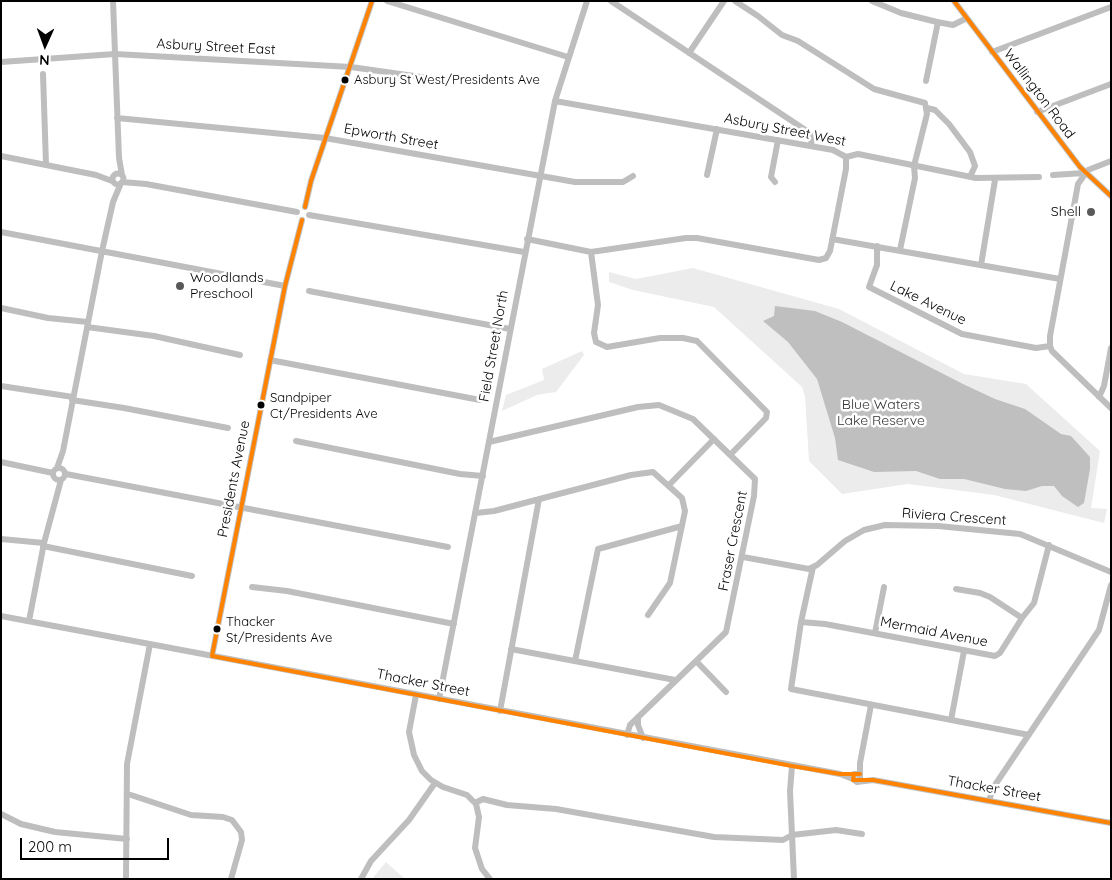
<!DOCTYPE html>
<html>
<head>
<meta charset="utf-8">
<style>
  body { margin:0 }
  #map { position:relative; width:1112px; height:880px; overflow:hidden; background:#fff; font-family:Quicksand,sans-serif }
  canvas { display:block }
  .frame { position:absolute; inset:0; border:2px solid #000; pointer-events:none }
  .north { position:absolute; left:20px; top:20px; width:50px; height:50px; -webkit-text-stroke:4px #fff; paint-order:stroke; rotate:182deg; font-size:14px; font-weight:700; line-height:20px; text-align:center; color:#000 }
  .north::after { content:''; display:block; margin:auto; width:18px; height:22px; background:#000; clip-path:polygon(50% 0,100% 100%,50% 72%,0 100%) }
  .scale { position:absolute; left:20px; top:838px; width:149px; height:22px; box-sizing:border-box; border:2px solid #000; border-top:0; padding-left:6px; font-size:15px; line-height:18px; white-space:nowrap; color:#000; -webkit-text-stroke:4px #fff; paint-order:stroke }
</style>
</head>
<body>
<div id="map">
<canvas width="1112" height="880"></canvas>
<div class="frame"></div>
<div class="north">N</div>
<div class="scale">200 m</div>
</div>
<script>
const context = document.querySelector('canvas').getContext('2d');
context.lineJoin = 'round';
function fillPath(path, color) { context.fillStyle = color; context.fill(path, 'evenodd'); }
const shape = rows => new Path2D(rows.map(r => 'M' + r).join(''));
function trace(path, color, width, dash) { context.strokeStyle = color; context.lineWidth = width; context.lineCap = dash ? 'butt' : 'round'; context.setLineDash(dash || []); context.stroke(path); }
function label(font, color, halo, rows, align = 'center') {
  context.font = font + ' Quicksand,sans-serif'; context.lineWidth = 5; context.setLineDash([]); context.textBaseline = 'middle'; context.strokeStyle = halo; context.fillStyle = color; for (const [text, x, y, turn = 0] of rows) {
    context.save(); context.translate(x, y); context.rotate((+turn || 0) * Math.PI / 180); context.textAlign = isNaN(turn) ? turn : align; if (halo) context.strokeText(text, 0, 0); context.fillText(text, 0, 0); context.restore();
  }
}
fillPath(shape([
  [693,268,839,309,964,374,1026,384,1100,451,1091,508,1107,509,1104,523,994,495,908,484,842,494,809,461,805,396,802,387,714,307,633,290,609,282,609,272,636,279],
  [582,351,584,355,556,392,537,395,502,411,506,395,544,380,542,369],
  [386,862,405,879,372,879]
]), '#ececec');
fillPath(shape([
  [775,306,815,311,842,322,963,384,995,399,1025,409,1061,434,1071,436,1090,457,1090,469,1084,503,1078,507,1062,496,1054,486,1042,486,1026,491,1005,489,964,479,940,479,916,471,874,472,838,460,835,438,817,379,788,342,763,321,774,316]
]), '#bfbfbf');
trace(shape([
  [113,1,119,158,122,175],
  [387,1,568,57],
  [611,1,810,133,812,136,811,146],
  [735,1,758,16,782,35,798,41,874,89,925,103,927,114,914,166,915,178,900,250],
  [872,1,901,13,937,22,953,25,967,18],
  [954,1,1080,167,1111,196],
  [992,52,1111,7],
  [689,53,724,1],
  [1,62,115,54,351,67,428,78],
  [43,74,46,164],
  [926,81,938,22],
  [555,101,833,150,846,157],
  [927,108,935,110,949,124,970,152,975,166,970,177],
  [1037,112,1111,84],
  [117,118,325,138,575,182,623,182,633,176],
  [1,156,96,175,112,181],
  [846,157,858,154,976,178,1039,177],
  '112.5 179a5.5 5.5 0 1 1 11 0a5.5 5.5 0 1 1-11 0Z',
  [707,175,717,129],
  [1053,175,1084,173],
  [122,182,146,184,297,212],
  [775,182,771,177,778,140],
  [305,207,311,181,372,1],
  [309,215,524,252],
  [1,232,285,286],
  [527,239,591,252,686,238,697,238,819,260,826,258,830,251,846,169,846,157],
  [832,239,1060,279],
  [877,246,877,265,869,287,962,334,1036,348,1050,346,1052,351,1111,408],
  [591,252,598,305,594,333,596,342,607,347,660,338,683,338,697,341,767,412,766,418,731,454],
  [981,265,995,180],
  [309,291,510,329],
  [1,308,48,318,88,322],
  [87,327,154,336,240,355],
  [1050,346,1050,336,1078,184,1088,170,1111,161],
  [270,360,480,400],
  [1,386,73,397],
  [1099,397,1104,386,1111,348],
  [72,400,124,408,228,428],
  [296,441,460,474,483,476],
  [489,442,638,407,659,405,693,419,755,479,754,496,726,632,630,725,627,735],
  [1,462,53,473],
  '53 474a6 6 0 1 1 12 0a6 6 0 1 1-12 0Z',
  [57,468,63,451,102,251,113,202,121,183],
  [66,474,448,547],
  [669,485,714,439],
  [476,513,494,511,631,475,653,472,682,498,685,511,670,583,648,615],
  [1,539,44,543],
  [43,546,192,576],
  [743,557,809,569,817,565,845,541,864,530,885,525,938,526,1020,534,1111,572],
  [813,567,801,622,791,689,1029,735],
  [252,587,287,591,454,624],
  [956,589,980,593,990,597,1022,618],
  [1,616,840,774,853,779],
  [29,621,44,543,61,480],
  [801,622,825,624,995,656,1000,653,1022,618,1034,603,1049,545],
  [875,633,884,587],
  [511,649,675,680],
  [212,656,285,286,302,220],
  [575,661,598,549,682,526],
  [697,662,726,692],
  [416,695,409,732,414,755,422,771,431,780,443,787,467,795,476,804,479,817,475,848,482,869,490,879],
  [439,699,555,101,587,1],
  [500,711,539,499],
  [638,717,638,725,643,738],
  [951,720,964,651],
  [792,766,790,791,794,879],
  [860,774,860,763,871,705],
  [860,781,860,774,854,774,853,779,857,782,873,780,1111,823],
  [128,794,191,815,223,817,232,820,241,832,242,840,231,879],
  [989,801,993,788,1099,630,1111,585],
  [475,803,483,799,507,805,556,809,714,837,783,840,792,835,836,830,862,834],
  [1,814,21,824,55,832,127,839],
  [126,879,127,764,150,644],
  [361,879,371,861,409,820,435,783]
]), '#bebebe', 6);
trace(shape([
  [954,1,1080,167,1111,196],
  [305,207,311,181,372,1],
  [212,656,792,766,840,774,854,774],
  [212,656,285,286,302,220],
  [860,774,854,774,853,780,873,780,1111,823]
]), '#ff8200', 4);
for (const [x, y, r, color] of [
  [345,80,4.5,"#000"],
  [1091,212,5,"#595959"],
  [180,286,5,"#595959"],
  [261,405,4.5,"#000"],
  [217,629,4.5,"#000"]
]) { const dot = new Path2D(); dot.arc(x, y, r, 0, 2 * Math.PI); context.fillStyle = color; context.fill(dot); trace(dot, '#fff', 2); }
label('13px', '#000', '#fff', [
  ["Asbury St West/Presidents Ave",354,80],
  ["Sandpiper",270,398],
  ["Ct/Presidents Ave",270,414],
  ["Thacker",226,622],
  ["St/Presidents Ave",226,638]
], 'left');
label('14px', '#000', '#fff', [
  ["Asbury Street East",216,47,3],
  ["Wallington Road",1039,94,53],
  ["Asbury Street West",785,130,11],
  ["Epworth Street",391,137,10],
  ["Lake Avenue",928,303,26],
  ["Field Street North",494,346,-80],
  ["Presidents Avenue",234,479,-79],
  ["Riviera Crescent",954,517,4],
  ["Fraser Crescent",733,541,-79],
  ["Mermaid Avenue",934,632,11],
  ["Thacker Street",423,683,11],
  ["Thacker Street",994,789,10]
]);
label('14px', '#000', '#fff', [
  ["Shell",1081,212],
  ["Woodlands",190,278,"left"],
  ["Preschool",190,294,"left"]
], 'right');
label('14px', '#333', '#fff', [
  ["Blue Waters",881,405],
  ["Lake Reserve",881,421]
]);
</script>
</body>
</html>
